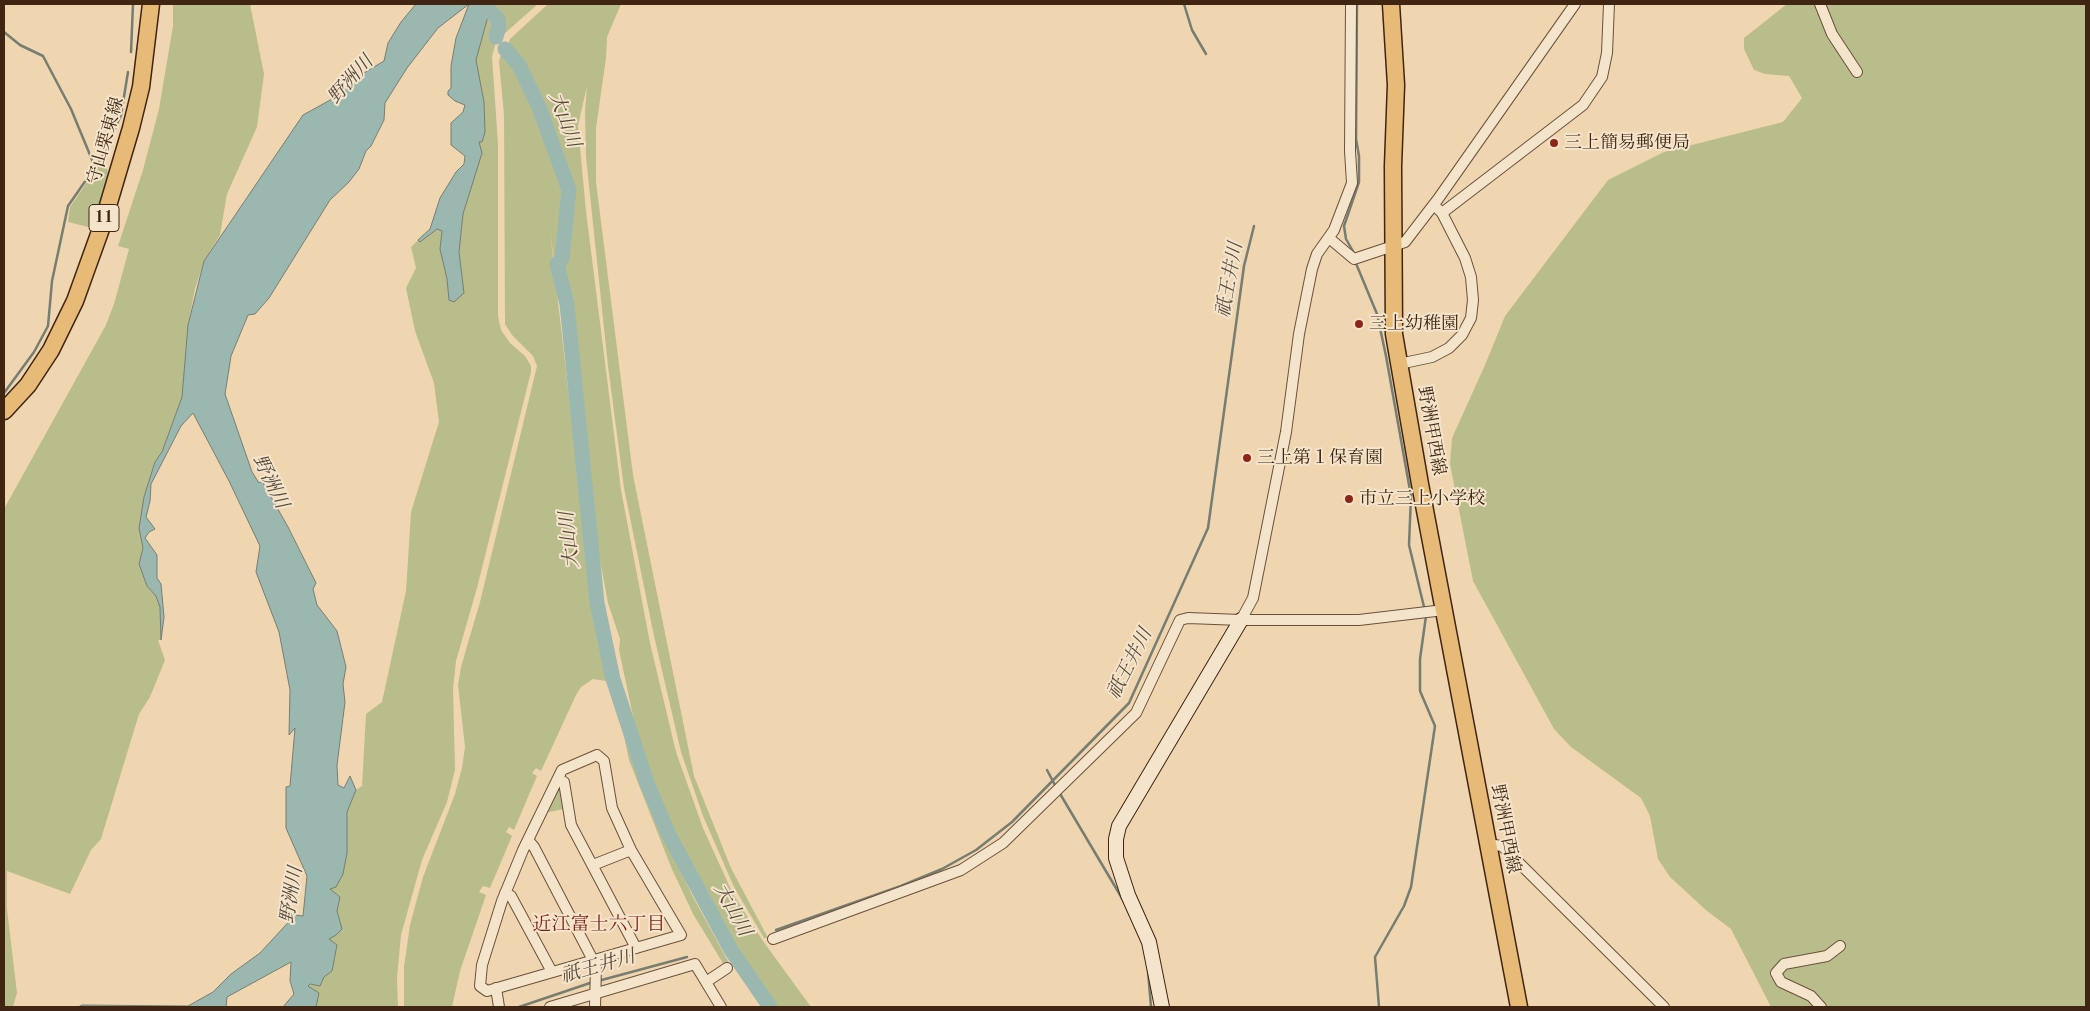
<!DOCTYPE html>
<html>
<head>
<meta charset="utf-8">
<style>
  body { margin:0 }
  #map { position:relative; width:2090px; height:1011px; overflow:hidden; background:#f0d5b1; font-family:"Old Standard TT",serif }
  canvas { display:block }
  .frame { position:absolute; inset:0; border:5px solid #3f2512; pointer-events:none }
</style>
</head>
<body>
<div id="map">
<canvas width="2090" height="1011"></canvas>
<div class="frame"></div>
</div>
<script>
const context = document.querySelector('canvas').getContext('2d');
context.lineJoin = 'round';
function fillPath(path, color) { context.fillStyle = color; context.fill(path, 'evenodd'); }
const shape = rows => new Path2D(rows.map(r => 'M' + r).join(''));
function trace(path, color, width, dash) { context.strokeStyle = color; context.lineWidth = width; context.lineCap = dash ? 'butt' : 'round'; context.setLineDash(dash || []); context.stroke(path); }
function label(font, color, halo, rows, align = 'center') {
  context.font = font + ' "Old Standard TT","Noto Serif JP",serif'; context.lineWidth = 4; context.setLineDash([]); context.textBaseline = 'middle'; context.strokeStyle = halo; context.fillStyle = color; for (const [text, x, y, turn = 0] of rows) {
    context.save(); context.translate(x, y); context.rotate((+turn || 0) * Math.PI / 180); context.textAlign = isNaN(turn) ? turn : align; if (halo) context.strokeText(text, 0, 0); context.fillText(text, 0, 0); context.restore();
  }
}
fillPath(shape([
  [173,4,250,4,264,74,257,127,227,194,220,235,204,261,195,289,188,325,182,397,162,452,155,462,144,497,139,528,143,548,139,564,147,586,156,596,160,607,161,640,158,640,165,660,150,697,139,714,101,839,91,850,70,894,7,871,7,909,17,993,13,1007,4,1007,4,509,106,325,114,304,129,249,118,246,143,170,159,109,173,26],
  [493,4,538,4,496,41,492,57,498,144,498,316,501,330,510,343,525,356,531,366,531,372,477,588,456,661,453,689,455,770,447,802,422,860,401,935,397,978,398,1007,316,1007,319,993,307,987,332,971,337,945,329,939,341,929,337,911,340,897,329,889,347,853,347,812,356,790,362,786,366,714,382,702,406,591,411,512,439,422,434,383,415,331,406,288,416,268,411,247,418,240,420,242,437,229,442,231,440,249,447,279,449,300,464,293,459,252,463,214,482,153,479,142,484,102,476,60,488,15,493,18,496,24,494,38,502,30,491,11],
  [548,4,621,4,607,37,606,58,596,128,596,182,633,475,694,776,731,868,768,938,764,938,734,887,703,816,681,752,654,636,624,488,608,366,586,157,585,111,587,86,578,126,586,211,621,490,650,643,676,752,703,828,733,894,763,941,811,1007,769,1007,750,985,715,930,683,866,651,786,637,735,619,650,620,639,608,603,596,539,580,451,550,231,580,494,634,754,656,819,692,895,729,963,724,965,693,914,671,867,629,760,614,688,606,681,593,679,581,687,576,695,541,771,536,768,532,773,537,776,514,830,509,827,506,832,512,836,490,888,483,886,479,892,486,895,460,971,452,1007,404,1007,404,967,410,925,423,877,455,794,462,768,465,747,458,685,461,667,480,602,537,366,533,356,512,335,505,324,504,115,499,61,502,51,506,62,512,64,519,55,509,43,510,39],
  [1787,4,2086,4,2086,1007,1771,1007,1731,929,1707,911,1670,877,1658,859,1650,816,1641,798,1571,747,1554,729,1473,581,1450,464,1452,438,1485,365,1505,316,1608,180,1664,152,1783,122,1802,98,1789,76,1765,74,1754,70,1744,49,1744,38],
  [102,160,110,175,92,228,68,222,70,207],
  [561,781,564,809,544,813]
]), '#b9bd8c');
const water = shape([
  [416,4,493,4,491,11,502,30,497,32,493,18,488,16,476,60,484,102,485,132,482,142,479,142,482,153,463,214,459,252,464,293,454,302,449,300,447,279,440,249,442,231,437,229,420,242,418,240,430,229,440,198,456,172,464,164,465,156,451,145,451,123,463,112,465,105,455,101,448,95,448,91,451,88,451,66,456,38,469,4,438,28,407,68,385,103,384,120,371,146,366,151,359,169,349,182,330,200,269,298,255,314,248,315,231,356,225,394,252,472,259,483,262,481,288,527,316,583,313,589,317,605,337,631,346,667,343,684,345,702,337,765,338,785,344,788,350,776,356,790,347,812,347,853,343,874,336,887,330,889,340,897,337,911,342,929,336,935,329,939,337,945,332,971,324,977,320,986,310,984,308,986,319,993,316,1007,283,1007,294,994,290,981,291,962,227,997,226,1007,78,1007,82,1005,188,1006,213,992,231,974,260,953,295,915,303,916,307,876,286,828,286,787,290,786,295,728,289,735,290,690,279,632,256,572,260,546,229,481,193,413,181,426,151,484,150,501,146,517,155,529,149,532,145,538,157,555,157,578,161,584,164,617,161,640,160,607,156,596,147,586,139,564,143,548,139,528,144,497,155,462,162,452,182,397,188,325,204,261,303,115,332,99,359,76,384,61,388,43,401,22,416,4]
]);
fillPath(water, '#9bb8b0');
trace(water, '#767d71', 1);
trace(shape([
  [1184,4,1192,30,1206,54],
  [4,32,20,45,43,56,71,109,95,167],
  [131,52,133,4],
  [1354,253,1346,239,1344,226,1359,182,1359,156,1356,139,1357,4],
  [1355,261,1377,314,1386,356,1411,496,1409,545,1425,611],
  [4,393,34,352,48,326,52,281,68,206,102,157,121,115,128,72],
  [1047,770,1056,787],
  [1059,792,1126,905],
  [776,930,901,886,942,869,976,850,1012,822,1129,703,1208,528,1244,266,1254,226],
  [1148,971,1151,1007],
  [598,981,687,957],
  [519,1007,593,982],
  [1379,1007,1375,957,1404,906,1411,887,1435,726,1420,691,1420,659,1426,616]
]), '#767d71', 2.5);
trace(shape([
  [483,4,498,19,499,26,496,37],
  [505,49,519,65,539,107,569,190,562,259,557,264,567,304,597,603,613,679,647,783,668,833,731,950,770,1007]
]), '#9bb8b0', 15);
const street = shape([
  [1820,4,1832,34,1857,72],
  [1442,213,1583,105,1602,77,1607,53,1609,4],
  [1329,238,1354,259,1405,242,1438,199,1575,4],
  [1399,364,1432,357,1449,348,1462,335,1471,318,1473,300,1471,277,1465,258,1442,213,1438,209],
  [1241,620,1253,598,1286,432,1299,334,1312,269,1317,254,1334,230,1352,183,1350,151,1351,4],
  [597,755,604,761,612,808,631,850,681,935,487,991,480,986,482,965,502,901,523,850,562,770,597,755],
  [558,779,564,782,571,825,636,948],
  [528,840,534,847,596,966,595,1007],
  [1487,844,1502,846,1664,1007],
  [593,865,631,850],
  [505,893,511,896,552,972],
  [773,939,961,870,1003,843,1136,713,1180,620,1188,618,1241,620,1359,620,1444,610],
  [706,982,727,968],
  [496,988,499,1007],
  [550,1007,695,964,721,1007],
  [1821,1007,1811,996,1781,982,1776,973,1784,964,1827,956,1840,946]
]);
const secondary = shape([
  [1162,1007,1149,942,1128,895,1116,858,1116,839,1119,826,1241,620]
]);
const primary = shape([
  [1391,4,1396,85,1393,166,1394,334,1420,484,1519,1007],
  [4,411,28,385,51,350,75,301,102,226,131,128,141,87,151,4]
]);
trace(street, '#6b513a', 12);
trace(secondary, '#3f2512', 16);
trace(primary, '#3f2512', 19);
trace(street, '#f5e4cc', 10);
trace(secondary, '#f5e4cc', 14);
trace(primary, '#e8ba78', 16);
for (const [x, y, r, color] of [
  [1554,143,5,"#8f2418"],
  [1359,324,5,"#8f2418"],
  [1247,458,5,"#8f2418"],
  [1349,499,5,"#8f2418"]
]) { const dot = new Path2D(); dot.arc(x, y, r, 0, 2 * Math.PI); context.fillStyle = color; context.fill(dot); trace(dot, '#f5e4cc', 2); }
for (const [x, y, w] of [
  [104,218,30]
]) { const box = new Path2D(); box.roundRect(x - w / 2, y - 13.5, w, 27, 4); context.fillStyle = '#f5e4cc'; context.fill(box); trace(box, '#3f2512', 1); }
label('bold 16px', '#3f2512', null, [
  ["11",104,218]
]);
label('18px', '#3f2512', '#f5e4cc', [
  ["守山栗東線",106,141,-74],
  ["野洲甲西線",1431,431,80],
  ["野洲甲西線",1505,829,79]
]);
label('18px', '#3f2512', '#f5e4cc', [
  ["三上簡易郵便局",1564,143],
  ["三上幼稚園",1369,324],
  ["三上第１保育園",1257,458],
  ["市立三上小学校",1359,499]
], 'left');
label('italic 19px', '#564a3a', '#f5e4cc', [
  ["野洲川",351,80,-48],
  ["大山川",564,120,69],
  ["祇王井川",1230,280,-80],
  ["野洲川",270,482,64],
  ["大山川",570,540,-96],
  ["祇王井川",1130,664,-63],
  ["野洲川",292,895,-81],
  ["大山川",732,910,61],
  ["祇王井川",598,967,-16]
]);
label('19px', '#7a1f14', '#f5e4cc', [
  ["近江富士六丁目",599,925]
]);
</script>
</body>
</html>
